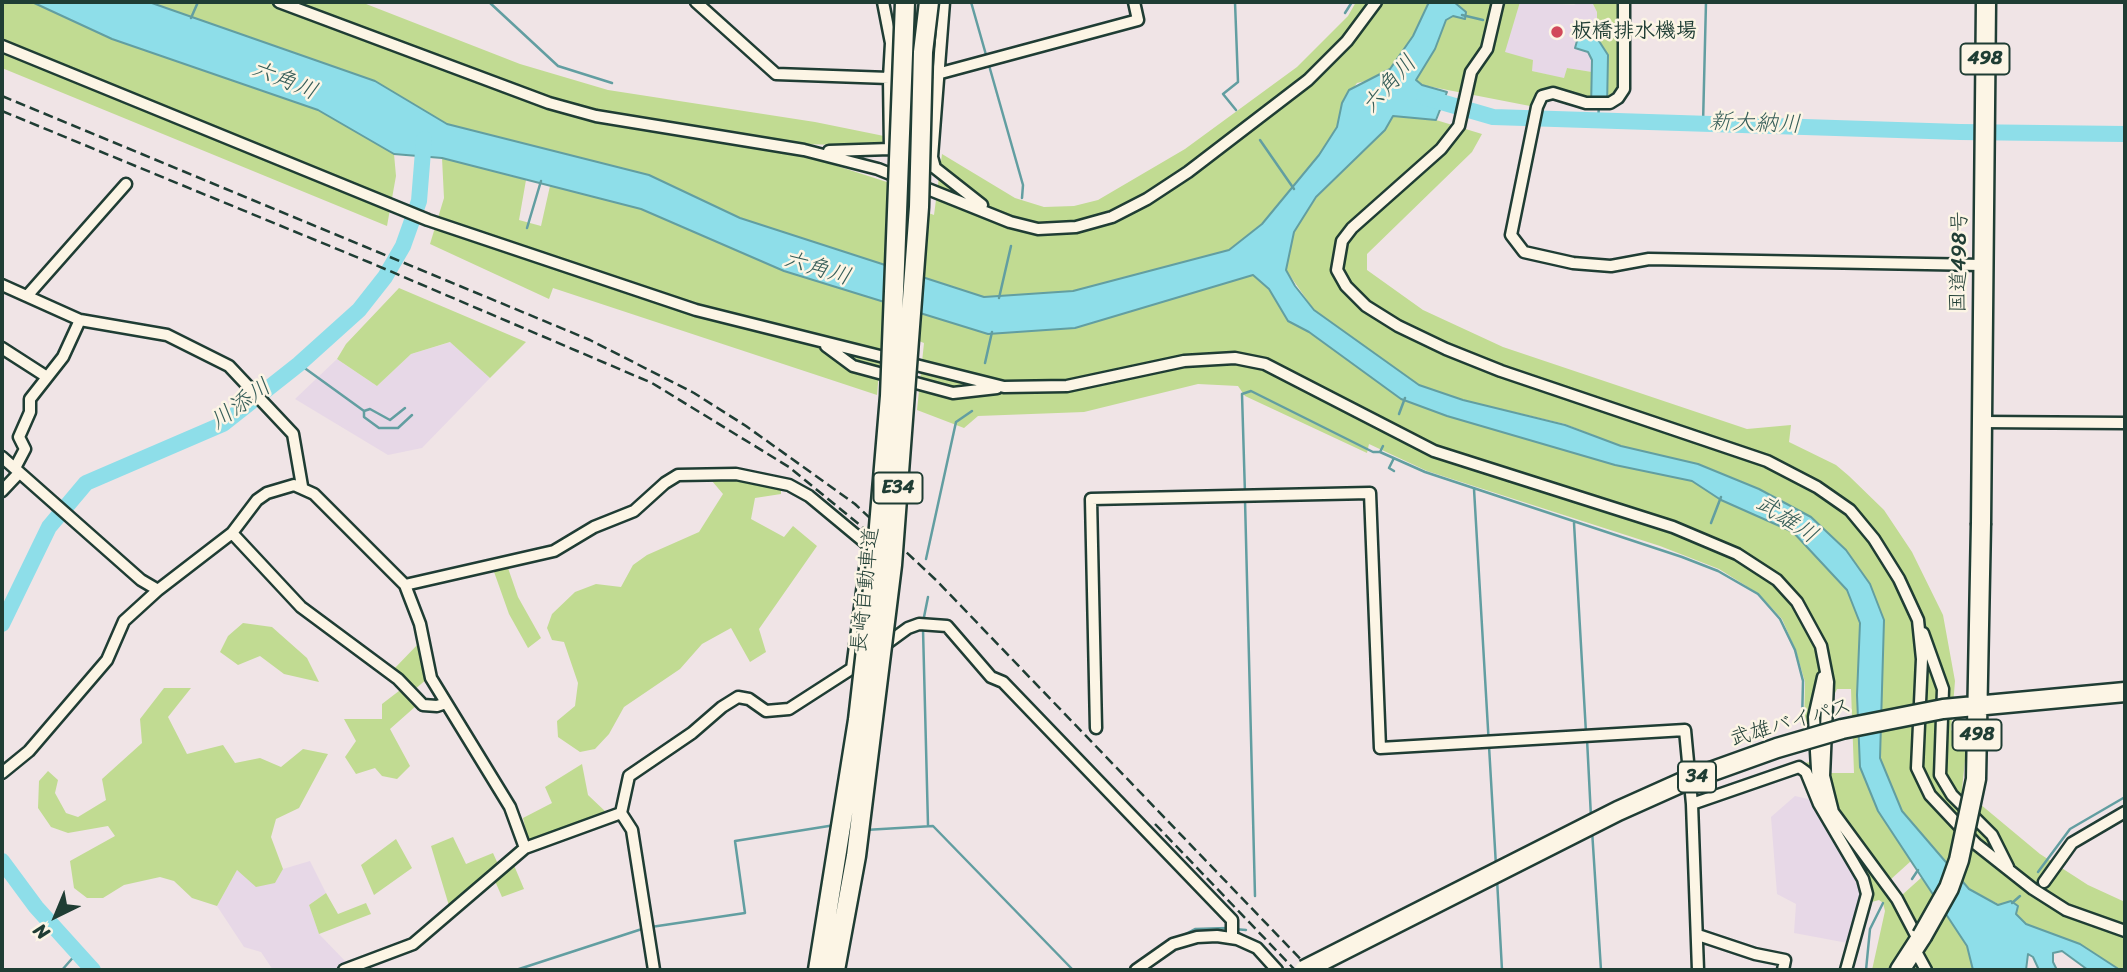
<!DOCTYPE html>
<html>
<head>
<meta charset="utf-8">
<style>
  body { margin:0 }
  #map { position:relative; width:2127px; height:972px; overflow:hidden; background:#f0e4e6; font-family:Sriracha,sans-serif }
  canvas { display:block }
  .frame { position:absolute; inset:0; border:4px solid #1f3d34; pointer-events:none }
  .north { position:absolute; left:21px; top:881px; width:70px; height:70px; -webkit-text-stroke:5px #fcf5e5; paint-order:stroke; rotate:223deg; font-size:19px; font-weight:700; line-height:28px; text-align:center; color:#1f3d34 }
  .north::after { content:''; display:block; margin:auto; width:24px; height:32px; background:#1f3d34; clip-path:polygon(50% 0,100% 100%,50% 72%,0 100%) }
</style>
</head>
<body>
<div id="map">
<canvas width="2127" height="972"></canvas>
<div class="frame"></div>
<div class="north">N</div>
</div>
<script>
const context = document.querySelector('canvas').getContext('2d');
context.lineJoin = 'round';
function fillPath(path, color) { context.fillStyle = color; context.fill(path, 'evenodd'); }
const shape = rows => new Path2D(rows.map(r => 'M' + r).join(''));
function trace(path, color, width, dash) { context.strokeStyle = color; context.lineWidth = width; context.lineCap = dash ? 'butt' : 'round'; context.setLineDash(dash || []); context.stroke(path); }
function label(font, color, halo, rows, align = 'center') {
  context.font = font + ' Sriracha,"Klee One",sans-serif'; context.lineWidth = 5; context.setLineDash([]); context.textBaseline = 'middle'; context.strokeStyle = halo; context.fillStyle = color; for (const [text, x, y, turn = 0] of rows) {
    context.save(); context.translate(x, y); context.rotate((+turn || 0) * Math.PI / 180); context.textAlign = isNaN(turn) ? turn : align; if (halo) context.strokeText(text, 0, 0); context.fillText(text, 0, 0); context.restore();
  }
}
fillPath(shape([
  [1520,2,1574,5,1579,2,1592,2,1597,12,1597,38,1579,34,1576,49,1588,52,1592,60,1592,72,1567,68,1564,79,1532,71,1504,52],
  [451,342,490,378,422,448,388,455,295,399,337,359,377,386,411,354],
  [1795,796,1813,800,1859,880,1868,903,1853,944,1794,933,1796,904,1777,894,1771,817],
  [310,861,326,893,309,905,319,934,347,963,332,970,273,970,261,952,244,947,217,906,237,870,275,883,283,869]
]), '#e7d8e7');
fillPath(shape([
  [2,2,32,2,112,39,318,110,394,154,396,176,387,226,2,68],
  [149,2,361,2,520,64,608,90,815,122,884,136,884,146,800,144,800,154,890,183,889,198,934,215,942,154,1015,198,1044,207,1074,206,1098,200,1185,149,1297,67,1348,16,1356,2,1429,2,1413,36,1390,69,1370,80,1357,83,1342,103,1337,127,1319,155,1262,224,1229,250,1073,291,984,297,740,218,649,175,447,124,375,81],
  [1454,2,1520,2,1505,52,1533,60,1532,71,1564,78,1567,68,1592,72,1591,99,1555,87,1539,90,1530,106,1422,85,1416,80,1417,73,1435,49,1446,20,1453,16,1465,19],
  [1592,2,1619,2,1620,88,1607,97,1608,55,1597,38,1597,12],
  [1393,116,1436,120,1482,134,1472,152,1367,254,1367,270,1423,310,1503,347,1747,429,1791,425,1789,442,1836,465,1849,476,1884,510,1912,552,1943,615,1955,681,1951,730,1967,742,1962,789,2040,854,2088,885,2125,902,2125,970,2120,970,2080,944,2026,924,2016,913,1969,889,1902,811,1880,758,1884,619,1870,584,1846,550,1811,517,1759,489,1698,464,1621,446,1565,424,1463,400,1418,385,1314,310,1286,270,1294,232,1316,198,1385,130],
  [442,158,526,180,519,220,541,226,550,186,641,209,784,271,988,334,1075,328,1253,275,1269,289,1288,321,1309,332,1401,399,1615,465,1692,481,1721,500,1793,532,1847,590,1860,623,1857,695,1860,767,1878,811,1911,861,1890,880,1902,895,1922,877,1967,946,1973,970,1872,970,1885,911,1883,903,1879,900,1868,903,1859,880,1813,800,1803,763,1821,761,1828,773,1854,773,1851,689,1837,689,1822,719,1804,725,1805,682,1796,651,1782,619,1759,594,1719,569,1660,546,1427,471,1369,444,1367,453,1245,396,1238,386,1198,384,1084,412,978,416,964,428,917,410,924,343,883,327,877,395,553,288,549,299,430,244,444,198],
  [399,288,526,342,490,378,450,342,411,354,377,386,337,359,346,344],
  [739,477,781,486,781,494,755,498,751,519,784,537,793,526,817,546,759,629,766,652,750,662,731,628,702,644,680,669,624,707,609,734,595,749,580,752,558,737,557,721,575,706,578,683,564,642,552,640,547,628,552,614,575,592,596,584,621,587,633,565,647,555,699,532,723,494,712,481],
  [508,568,518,597,541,638,528,648,509,614,493,569],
  [243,623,272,627,307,658,319,682,284,674,260,656,238,665,220,652,228,636],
  [420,642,427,679,408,695,416,706,390,729,410,766,397,779,382,776,375,768,356,774,345,757,356,741,344,719,382,719,382,704,408,684,393,670],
  [164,688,191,688,168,717,187,754,223,745,235,763,260,758,281,767,303,749,328,754,299,808,276,819,271,837,283,869,275,883,256,887,237,870,217,906,192,898,174,881,160,877,124,885,103,898,87,898,74,888,70,861,115,836,108,826,68,833,51,827,38,808,39,781,48,771,58,780,55,793,66,813,78,817,106,800,102,779,142,743,140,719],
  [582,764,588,795,607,813,529,844,523,818,552,803,545,787],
  [453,837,466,864,493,853,502,873,513,863,524,889,502,897,491,872,450,909,431,846],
  [396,839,412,868,374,895,361,865],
  [326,893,338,914,366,903,371,914,319,934,309,905]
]), '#c1db92');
const water = shape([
  [32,2,149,2,375,81,447,124,649,175,740,218,984,297,1073,291,1229,250,1262,224,1319,155,1337,127,1342,103,1349,90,1390,69,1413,36,1429,2,1454,2,1466,12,1465,19,1453,16,1446,20,1435,49,1416,80,1422,85,1447,92,1436,120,1393,116,1385,130,1316,197,1294,232,1286,270,1295,286,1314,310,1419,385,1463,400,1565,425,1621,446,1698,464,1759,489,1811,517,1846,550,1870,584,1884,620,1880,758,1902,811,1969,889,1998,905,2011,901,2018,906,2016,914,2026,924,2080,944,2120,970,2088,970,2062,951,2053,953,2053,962,2057,970,2039,970,2033,957,2028,954,2026,970,1973,970,1967,946,1878,811,1860,767,1857,695,1860,623,1847,590,1793,532,1721,500,1692,481,1615,465,1447,416,1401,399,1309,332,1288,321,1269,289,1253,275,1075,328,988,334,784,271,641,209,442,158,394,154,318,110,112,39,32,2],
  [1579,34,1597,38,1608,55,1607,109,1591,109,1592,60,1588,52,1575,48,1579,34]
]);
fillPath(water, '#8edee9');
trace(water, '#629ea1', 2);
trace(shape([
  [489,2,558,66,612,83],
  [971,2,1023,185,1022,198],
  [1235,2,1238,82,1223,94,1236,110],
  [1345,13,1352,2],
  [1462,15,1483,20],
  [191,18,198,2],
  [1598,120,1599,106],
  [1703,124,1706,2],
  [1260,140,1294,189],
  [527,228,541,181],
  [999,298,1011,246],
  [985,363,992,332],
  [299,364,364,411,364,417,379,428,398,428,412,415],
  [364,411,370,409,390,420,405,408],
  [1399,414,1405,398],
  [1383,446,1380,452,1425,472,1682,557,1718,571,1758,594,1780,619,1795,650,1803,681,1802,724],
  [1394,471,1389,468,1394,458],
  [1474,489,1496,866],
  [1245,494,1242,394,1251,391,1373,452,1380,452],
  [1245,500,1255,896],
  [1574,523,1586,733],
  [1711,523,1721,497],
  [926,559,956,422,972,411],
  [923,622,928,597],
  [923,629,928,825],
  [1587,739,1591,817],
  [865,830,933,826,1073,970],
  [1592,830,1601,970],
  [2038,872,2070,829,2125,797],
  [1497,879,1502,970],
  [1912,879,1918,870],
  [2012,903,2020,896],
  [651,927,745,913,735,841,835,825],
  [1234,929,1246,930],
  [1180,937,1195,929,1228,928],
  [62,970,77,953],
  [516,970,645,928],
  [1866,970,1870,929,1883,903]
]), '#629ea1', 2.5);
trace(shape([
  [1424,97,1493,117,1960,132,2125,134],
  [2,624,49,527,86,483,223,424,299,364,359,310,385,277,403,246,419,201,424,139],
  [2,861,36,907,93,970]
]), '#8edee9', 16);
const street = shape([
  [279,2,549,103,596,116,804,150,878,169,1010,222,1038,229,1076,227,1112,217,1147,199,1188,172,1308,80,1347,41,1376,2],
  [696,2,776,74,889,78,891,43,883,2],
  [1498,2,1487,49,1471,72,1459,126,1441,149,1352,228,1342,241,1337,270,1346,286,1366,306,1398,326,1446,349,1501,371,1767,461,1817,487,1850,510,1874,539,1899,579,1918,620,1922,659,1917,768,1930,795,1976,844,2033,889,2066,910,2125,931],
  [1624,2,1624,89,1618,98,1610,103,1586,103,1553,93,1542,96,1537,107,1511,235,1524,252,1573,263,1611,266,1649,259,1982,265],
  [2,46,428,220,696,310,1004,387,1067,386,1184,361,1235,358,1265,364,1434,451,1673,527,1737,554,1777,580,1797,602,1821,646,1828,682,1824,776,1833,812,1897,899,1919,941],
  [937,74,1138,20,1134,2],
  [889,78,890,149],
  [829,151,890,149,935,168,982,205],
  [935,168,932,157,944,2],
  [2,285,80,320,167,335,229,366,293,434,302,486],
  [27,296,126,184],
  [826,346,853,366,953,393,997,388],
  [2,348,47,377],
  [1982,422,2125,423],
  [2,457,141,580,158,590],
  [15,468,25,449,19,437,30,412,30,399,63,357,80,320],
  [2,491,19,473],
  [232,533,301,607,398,679,423,705,437,706,446,703],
  [405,585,554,551,594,527,634,511,665,483,678,475,736,474,789,485,809,496,868,545,852,669],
  [1923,633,1943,689,1940,775,1952,795,1992,835,2008,867],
  [882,647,908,628,919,624,947,626,991,677,1003,682,1232,920,1232,938],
  [1823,677,1814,717,1818,786,1827,802],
  [1096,728,1091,499,1370,493,1380,748,1685,730,1692,804,1698,970],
  [2,773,29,751,107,660,124,621,158,590,232,533,257,500,267,493,294,485,314,494,405,585,420,624,431,678,510,807,525,848],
  [1692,804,1799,767,1806,772,1819,804,1863,879,1867,894,1846,970],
  [621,813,629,776,692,733,722,707,738,697,749,699,766,711,789,709,865,660],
  [621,813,632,830,654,970],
  [2044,882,2072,843,2125,812],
  [1698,935,1755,954,1785,960,1783,970],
  [1914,948,1926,970],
  [344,970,413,944,525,848,621,813],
  [1136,970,1173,944,1197,937,1217,936,1237,939,1257,948,1277,970]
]);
const highway = shape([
  [1981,523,1986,2],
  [1900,970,1922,936]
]);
trace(street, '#1f3d34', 15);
trace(highway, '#1f3d34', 23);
trace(street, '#fcf5e5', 10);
trace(highway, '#fcf5e5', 18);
trace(shape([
  [2,96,590,340,694,393,746,426,855,504,937,581,1311,970],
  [2,111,371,263,652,383,789,467,882,543],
  [1155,824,1295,970]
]), '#1f3d34', 2.5, [10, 5]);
const highwayBridge = shape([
  [1922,936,1949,888,1959,860,1976,779,1981,523],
  [818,970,858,720,876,562,890,396,905,2],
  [835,970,856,856,892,565,919,207,923,52,929,2],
  [1304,970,1618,811,1685,781,1777,748,1842,729,1943,709,2125,692]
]);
trace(highwayBridge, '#1f3d34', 23, []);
trace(highwayBridge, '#fcf5e5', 18);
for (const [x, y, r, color] of [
  [1557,32,7,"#d1495b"]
]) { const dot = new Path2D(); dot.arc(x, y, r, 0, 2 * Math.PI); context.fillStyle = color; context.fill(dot); trace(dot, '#fcf5e5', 2.5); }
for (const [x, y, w] of [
  [1985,59,49],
  [898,488,49],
  [1977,735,49],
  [1697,777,38]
]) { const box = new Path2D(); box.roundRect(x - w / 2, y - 15.5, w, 31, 5); context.fillStyle = '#fcf5e5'; context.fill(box); trace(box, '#1f3d34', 2); }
label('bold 19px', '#1f3d34', null, [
  ["498",1985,59],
  ["E34",898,488],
  ["498",1977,735],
  ["34",1697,777]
]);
label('bold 21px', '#1f3d34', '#fcf5e5', [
  ["板橋排水機場",1571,32]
], 'left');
label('21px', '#1f3d34', '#fcf5e5', [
  ["国道498号",1960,262,-89],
  ["長崎自動車道",866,590,-84],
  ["武雄バイパス",1791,723,-16]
]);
label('italic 23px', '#355d58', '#fcf5e5', [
  ["六角川",284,81,22],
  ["六角川",1390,85,-48],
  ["新大納川",1755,124,2],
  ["六角川",817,269,17],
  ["川添川",241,405,-36],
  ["武雄川",1786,520,33]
]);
</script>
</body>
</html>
